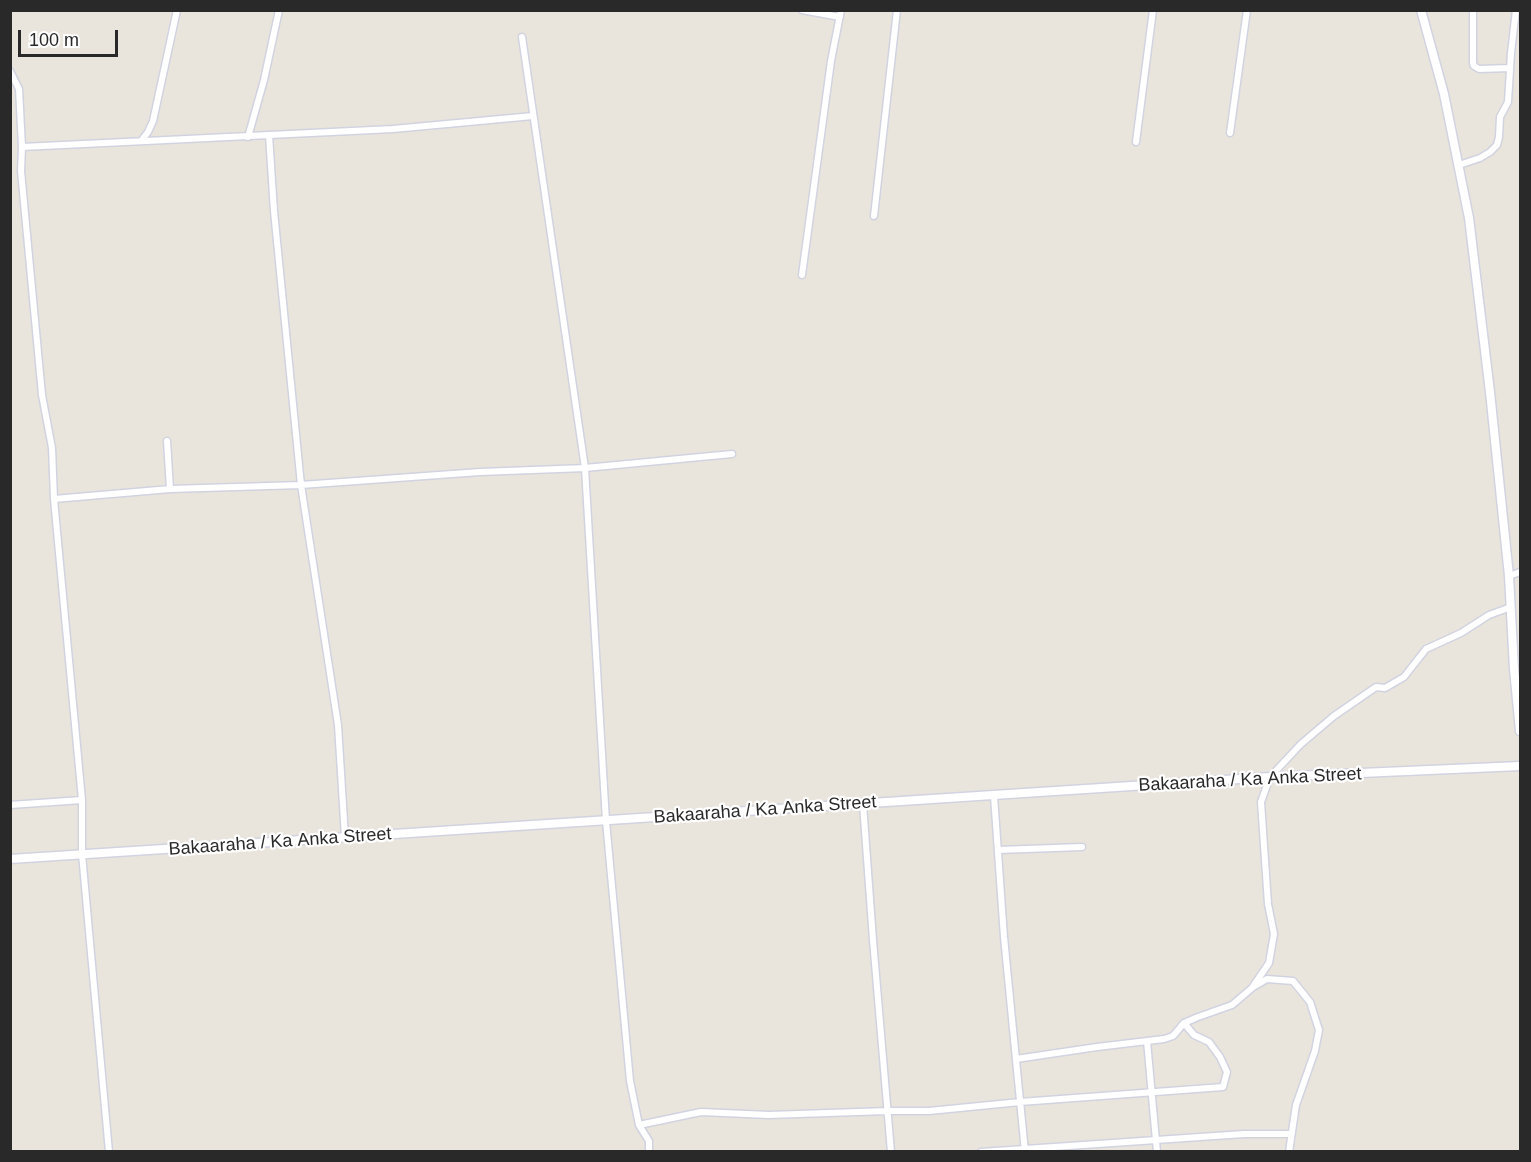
<!DOCTYPE html>
<html>
<head>
<meta charset="utf-8">
<style>
  body { margin:0 }
  #map { position:relative; width:1531px; height:1162px; overflow:hidden; background:#eae5dc; font-family:Helvetica,sans-serif }
  canvas { display:block }
  .frame { position:absolute; inset:0; border:12px solid #292929; pointer-events:none }
  .scale { position:absolute; left:18px; top:30px; width:100px; height:27px; box-sizing:border-box; border:3px solid #292929; border-top:0; padding-left:8px; font-size:18px; line-height:21px; white-space:nowrap; color:#292929; -webkit-text-stroke:4px #fff; paint-order:stroke }
</style>
</head>
<body>
<div id="map">
<canvas width="1531" height="1162"></canvas>
<div class="frame"></div>
<div class="scale">100 m</div>
</div>
<script>
const context = document.querySelector('canvas').getContext('2d');
context.lineJoin = 'round';
const shape = rows => new Path2D(rows.map(r => 'M' + r).join(''));
function trace(path, color, width, dash) { context.strokeStyle = color; context.lineWidth = width; context.lineCap = dash ? 'butt' : 'round'; context.setLineDash(dash || []); context.stroke(path); }
function label(font, color, halo, rows, align = 'center') {
  context.font = font + ' Helvetica,sans-serif'; context.lineWidth = 4.5; context.setLineDash([]); context.textBaseline = 'middle'; context.strokeStyle = halo; context.fillStyle = color; for (const [text, x, y, turn = 0] of rows) {
    context.save(); context.translate(x, y); context.rotate((+turn || 0) * Math.PI / 180); context.textAlign = isNaN(turn) ? turn : align; if (halo) context.strokeText(text, 0, 0); context.fillText(text, 0, 0); context.restore();
  }
}
const street = shape([
  [802,10,840,17],
  [1473,10,1473,63,1474,66,1479,69,1510,68],
  [522,37,585,468,606,821,630,1081,639,1125,649,1141,649,1152],
  [10,71,19,89,22,147],
  [1230,133,1247,10],
  [269,135,274,211,301,485,480,472,585,468,732,454],
  [248,137,264,80,279,10],
  [141,141,148,132,153,121,177,10],
  [1136,142,1153,10],
  [1459,165,1480,158,1490,152,1497,145,1499,137,1500,117,1508,102,1511,53,1516,10],
  [874,216,897,10],
  [802,275,831,61,841,10],
  [167,441,170,489],
  [54,499,170,489,301,485,338,725,345,837],
  [1509,576,1520,572],
  [994,796,1004,937,1025,1152],
  [863,804,873,940,891,1152],
  [10,805,82,800],
  [998,850,1082,847],
  [1255,986,1267,979,1293,981,1310,1002,1319,1030,1315,1051,1296,1105,1289,1152],
  [1147,1041,1157,1152],
  [1016,1059,1097,1047,1164,1039,1173,1036,1184,1023,1198,1017,1232,1005,1252,988,1269,963,1274,934,1268,904,1261,802,1270,777,1301,744,1334,716,1376,687,1385,688,1404,677,1426,649,1461,633,1489,615,1511,607],
  [639,1125,701,1112,769,1115,888,1111,929,1111,1020,1102,1223,1087,1227,1072,1220,1057,1209,1042,1194,1035,1184,1023],
  [109,1152,82,854,82,800,54,499,52,448,42,395,21,171,22,147,393,129,533,116],
  [981,1152,1244,1134,1291,1134]
]);
const secondary = shape([
  [1421,10,1444,94,1469,218,1490,392,1509,576,1514,669,1520,731],
  [10,859,1270,777,1520,766]
]);
trace(street, '#d1d3e1', 9);
trace(secondary, '#d1d3e1', 11);
trace(street, '#fff', 6);
trace(secondary, '#fff', 8);
label('18px', '#292929', '#fff', [
  ["Bakaaraha / Ka Anka Street",1250,780,-3],
  ["Bakaaraha / Ka Anka Street",765,810,-4],
  ["Bakaaraha / Ka Anka Street",280,842,-4]
]);
</script>
</body>
</html>
